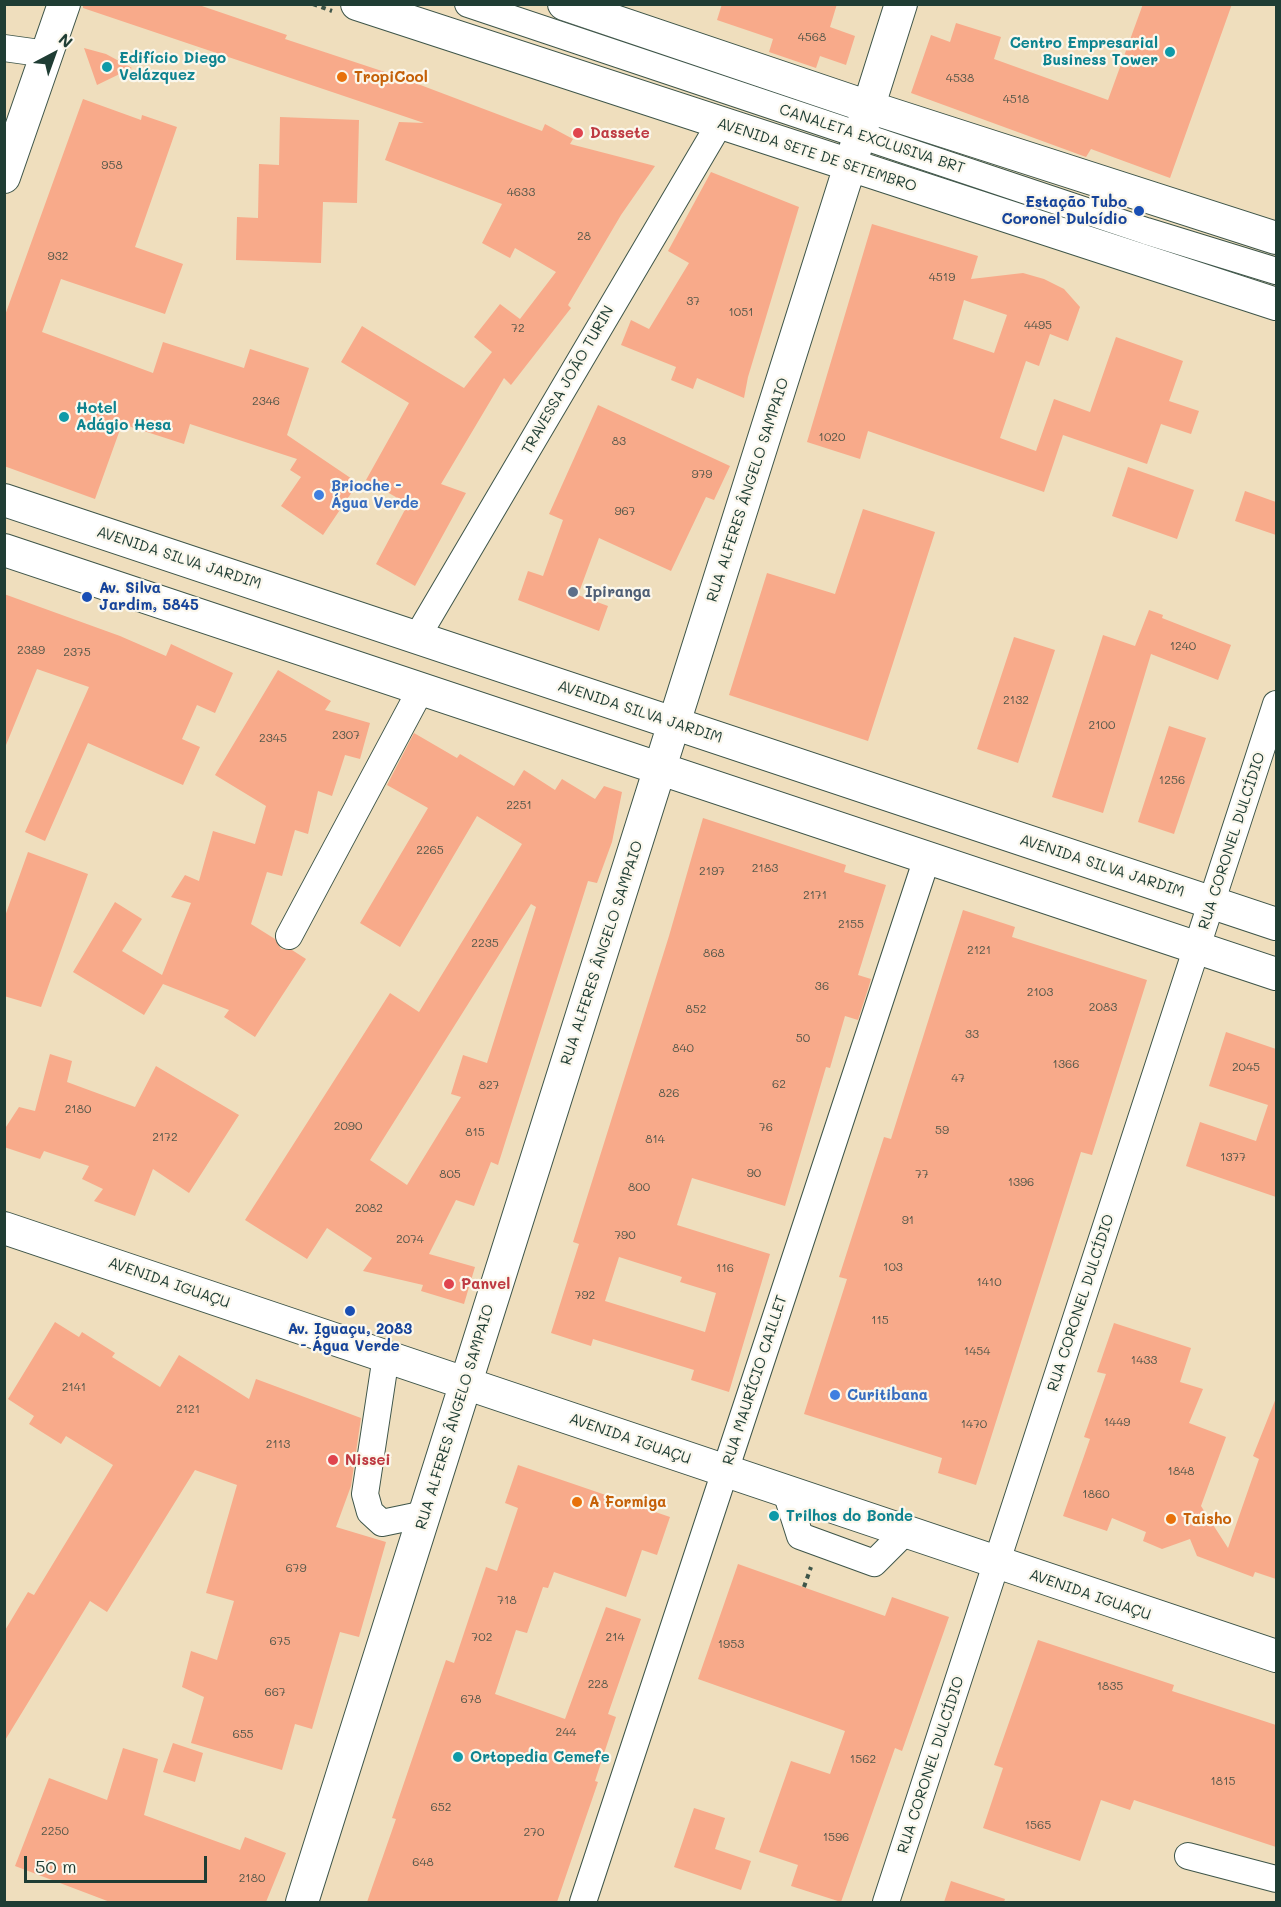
<!DOCTYPE html>
<html>
<head>
<meta charset="utf-8">
<style>
  body { margin:0 }
  #map { position:relative; width:1281px; height:1907px; overflow:hidden; background:#efdebd; font-family:Mali,sans-serif }
  canvas { display:block }
  .frame { position:absolute; inset:0; border:6px solid #1f3d34; pointer-events:none }
  .north { position:absolute; left:24px; top:24px; width:60px; height:60px; -webkit-text-stroke:4px #fbf7ec; paint-order:stroke; rotate:41deg; font-size:16px; font-weight:700; line-height:24px; text-align:center; color:#1f3d34 }
  .north::after { content:''; display:block; margin:auto; width:21px; height:27px; background:#1f3d34; clip-path:polygon(50% 0,100% 100%,50% 72%,0 100%) }
  .scale { position:absolute; left:24px; top:1856px; width:183px; height:27px; box-sizing:border-box; border:3px solid #1f3d34; border-top:0; padding-left:8px; font-size:18px; line-height:21px; white-space:nowrap; color:#1f3d34; -webkit-text-stroke:4px #fbf7ec; paint-order:stroke }
</style>
</head>
<body>
<div id="map">
<canvas width="1281" height="1907"></canvas>
<div class="frame"></div>
<div class="north">N</div>
<div class="scale">50 m</div>
</div>
<script>
const context = document.querySelector('canvas').getContext('2d');
context.lineJoin = 'round';
function fillPath(path, color) { context.fillStyle = color; context.fill(path, 'evenodd'); }
const shape = rows => new Path2D(rows.map(r => 'M' + r).join(''));
function trace(path, color, width, dash) { context.strokeStyle = color; context.lineWidth = width; context.lineCap = dash ? 'butt' : 'round'; context.setLineDash(dash || []); context.stroke(path); }
function label(font, color, halo, rows, align = 'center') {
  context.font = font + ' Mali,sans-serif'; context.lineWidth = 4.5; context.setLineDash([]); context.textBaseline = 'middle'; context.strokeStyle = halo; context.fillStyle = color; for (const [text, x, y, turn = 0] of rows) {
    context.save(); context.translate(x, y); context.rotate((+turn || 0) * Math.PI / 180); context.textAlign = isNaN(turn) ? turn : align; if (halo) context.strokeText(text, 0, 0); context.fillText(text, 0, 0); context.restore();
  }
}
fillPath(shape([
  [83,4,196,4,287,35,285,39,394,75,542,131,545,124,573,139,570,144,655,166,621,215,568,305,571,308,511,385,504,378,441,484,466,493,415,586,376,564,408,504,366,480,409,403,341,362,362,326,464,388,492,352,474,337,500,304,520,319,556,272,515,248,510,258,482,243,502,204,385,160,399,122,424,123,83,8],
  [722,4,837,4,830,27,855,36,846,65,820,56,816,68,769,52,773,39,717,20],
  [1143,4,1232,4,1170,178,1091,149,1086,157,911,93,931,35,950,42,956,23,1001,37,994,59,1108,100],
  [84,48,106,54,132,68,97,85],
  [83,99,141,120,142,115,177,127,135,247,183,264,165,314,61,279,42,332,153,373,163,342,244,368,250,349,309,368,287,435,358,483,323,535,281,506,301,477,290,470,297,459,190,424,184,444,122,424,95,499,4,466,4,318],
  [280,117,359,120,357,203,323,202,321,263,236,260,237,217,258,218,259,164,279,165],
  [711,172,799,207,748,377,744,398,697,378,693,389,671,380,676,367,621,345,631,320,649,329,689,263,668,251],
  [872,224,978,256,971,279,1023,273,1044,279,1064,289,1080,307,1068,341,1050,334,1039,366,1026,361,1000,438,1036,451,1054,399,1090,412,1116,337,1183,361,1169,401,1199,411,1191,434,1161,424,1147,464,1063,435,1044,492,868,431,860,459,807,442],
  [964,300,1007,315,994,353,953,339],
  [598,405,730,466,714,500,706,497,671,571,599,538,578,595,608,606,599,631,518,600,528,571,543,576,563,520,549,514],
  [1128,467,1194,490,1177,539,1112,516],
  [1245,491,1276,502,1276,535,1235,521],
  [863,509,935,532,868,741,729,695,767,573,835,594],
  [4,594,120,636,166,656,171,644,233,673,215,713,197,705,182,739,200,747,183,785,88,743,45,841,25,832,89,687,37,669,4,750],
  [1149,610,1163,615,1162,618,1231,645,1218,680,1151,654,1103,813,1052,797,1103,635,1135,646],
  [1014,637,1055,650,1018,763,977,749],
  [278,670,331,701,325,710,370,723,360,759,345,755,332,796,318,791,308,834,295,830,282,876,267,872,251,924,275,939,281,949,292,950,306,959,255,1037,224,1017,229,1010,163,984,144,1015,73,972,115,902,142,919,122,951,162,975,191,903,171,897,185,875,199,881,213,831,255,844,266,806,215,775],
  [1169,726,1206,738,1174,834,1138,822],
  [414,733,457,758,460,754,514,786,524,770,555,790,562,779,595,799,604,786,622,792,612,842,597,883,588,881,498,1165,491,1162,474,1206,456,1200,429,1254,475,1267,464,1304,421,1291,423,1285,363,1271,372,1258,327,1228,307,1259,245,1220,390,993,419,1012,522,844,477,816,400,947,360,923,428,808,387,785],
  [531,904,536,907,487,1063,463,1055,451,1094,461,1097,407,1185,370,1160],
  [703,818,846,865,844,872,886,885,858,975,871,979,869,986,858,1020,845,1016,830,1068,826,1067,785,1206,692,1178,677,1225,770,1254,729,1392,691,1380,694,1370,593,1339,591,1346,551,1333,579,1244,573,1242,669,936],
  [619,1257,682,1277,680,1282,716,1293,705,1332,605,1301],
  [28,852,88,874,41,1007,4,996,4,919],
  [963,910,1015,927,1012,937,1147,980,1092,1155,1081,1152,976,1485,938,1473,942,1458,804,1414,847,1279,839,1277,884,1137,891,1139],
  [1226,1032,1276,1049,1276,1197,1186,1166,1200,1122,1256,1141,1268,1105,1209,1086],
  [50,1054,72,1061,67,1082,135,1107,156,1066,239,1115,189,1193,153,1169,135,1216,94,1201,103,1189,82,1179,89,1166,44,1151,40,1159,4,1147,4,1130,19,1107,35,1111],
  [55,1322,79,1337,82,1332,115,1353,112,1357,160,1387,179,1355,249,1399,256,1379,361,1418,351,1486,336,1527,386,1542,359,1637,340,1632,312,1729,295,1724,282,1770,191,1743,204,1697,182,1687,191,1651,217,1660,234,1601,206,1593,237,1485,195,1470,107,1612,90,1601,4,1742,4,1632,28,1592,34,1595,113,1465,66,1436,61,1444,29,1424,34,1416,8,1399],
  [1114,1323,1191,1348,1180,1382,1203,1389,1189,1423,1226,1437,1201,1506,1228,1548,1259,1459,1253,1456,1276,1398,1276,1579,1255,1572,1253,1577,1197,1556,1190,1539,1162,1549,1143,1541,1146,1532,1112,1518,1107,1531,1063,1516,1090,1439,1084,1437,1106,1374,1097,1372],
  [518,1465,670,1517,657,1555,642,1550,626,1597,554,1572,548,1588,543,1587,527,1633,516,1630,495,1694,565,1719,606,1607,641,1619,608,1714,616,1717,595,1781,598,1782,557,1902,367,1902,396,1819,392,1818,446,1660,454,1663,486,1567,497,1571,518,1508,505,1503],
  [738,1564,885,1616,892,1597,949,1617,902,1751,895,1748,841,1902,791,1886,798,1865,759,1852,791,1761,830,1774,845,1731,698,1679],
  [1038,1640,1174,1685,1172,1691,1276,1725,1276,1847,1134,1800,1130,1810,1101,1800,1080,1861,983,1828,1003,1768,994,1765],
  [173,1743,203,1753,195,1782,163,1772],
  [123,1748,158,1759,144,1815,240,1850,245,1837,286,1853,266,1902,110,1902,15,1866,49,1778,107,1800],
  [694,1808,725,1818,715,1849,751,1861,741,1890,674,1867],
  [951,1881,1005,1899,1004,1902,944,1902]
]), '#f8aa8a');
const minor = shape([
  [468,4,1146,231,1276,271],
  [4,48,47,54],
  [417,637,720,123],
  [289,936,421,689],
  [386,1356,365,1494,370,1512,382,1523,425,1514],
  [786,1492,800,1536,874,1563,905,1532],
  [1188,1856,1276,1879],
  [583,1902,927,858],
  [886,1902,1276,704]
]);
const major = shape([
  [357,4,1276,304],
  [564,4,869,107,1276,238],
  [4,177,64,4],
  [4,500,1276,924],
  [4,550,1276,974],
  [4,1228,1276,1656],
  [302,1902,901,4]
]);
trace(minor, '#3e5549', 28);
trace(major, '#3e5549', 34);
trace(shape([
  [313,4,332,11],
  [804,1587,811,1567]
]), '#3e5549', 4, [4.5, 4.5]);
trace(minor, '#fff', 26);
trace(major, '#fff', 32);
for (const [x, y, r, color] of [
  [1170,52,6,"#0f9aa8"],
  [107,67,6,"#0f9aa8"],
  [342,77,6,"#e8710a"],
  [578,133,6,"#e0444e"],
  [1139,211,6,"#1a4fb4"],
  [64,417,6,"#0f9aa8"],
  [319,495,6,"#3f7fe0"],
  [573,592,6,"#5c6f8a"],
  [87,597,6,"#1a4fb4"],
  [449,1284,6,"#e0444e"],
  [350,1311,6,"#1a4fb4"],
  [835,1395,6,"#3f7fe0"],
  [333,1460,6,"#e0444e"],
  [577,1502,6,"#e8710a"],
  [774,1516,6,"#0f9aa8"],
  [1171,1519,6,"#e8710a"],
  [458,1757,6,"#0f9aa8"]
]) { const dot = new Path2D(); dot.arc(x, y, r, 0, 2 * Math.PI); context.fillStyle = color; context.fill(dot); trace(dot, '#fbf7ec', 2); }
label('12px', '#55584a', null, [
  ["4568",812,37],
  ["4538",960,78],
  ["4518",1016,99],
  ["958",112,165],
  ["4633",521,192],
  ["28",584,236],
  ["932",58,256],
  ["4519",942,277],
  ["37",693,301],
  ["1051",741,312],
  ["4495",1038,325],
  ["72",518,328],
  ["2346",266,401],
  ["1020",832,437],
  ["83",619,441],
  ["979",702,474],
  ["967",625,511],
  ["1240",1183,646],
  ["2389",31,650],
  ["2375",77,652],
  ["2132",1016,700],
  ["2100",1102,725],
  ["2307",346,735],
  ["2345",273,738],
  ["1256",1172,780],
  ["2251",519,805],
  ["2265",430,850],
  ["2183",765,868],
  ["2197",712,871],
  ["2171",815,895],
  ["2155",851,924],
  ["2235",485,943],
  ["2121",979,950],
  ["868",714,953],
  ["36",822,986],
  ["2103",1040,992],
  ["2083",1103,1007],
  ["852",696,1009],
  ["33",972,1034],
  ["50",803,1038],
  ["840",683,1048],
  ["1366",1066,1064],
  ["2045",1246,1067],
  ["47",958,1078],
  ["62",779,1084],
  ["827",489,1085],
  ["826",669,1093],
  ["2180",78,1109],
  ["2090",348,1126],
  ["76",766,1127],
  ["59",942,1130],
  ["815",475,1132],
  ["2172",165,1137],
  ["814",655,1139],
  ["1377",1233,1157],
  ["90",754,1173],
  ["805",450,1174],
  ["77",922,1174],
  ["1396",1021,1182],
  ["800",639,1187],
  ["2082",369,1208],
  ["91",908,1220],
  ["790",625,1235],
  ["2074",410,1239],
  ["103",893,1267],
  ["116",725,1268],
  ["1410",989,1282],
  ["792",585,1295],
  ["115",880,1320],
  ["1454",977,1351],
  ["1433",1144,1360],
  ["2141",74,1387],
  ["2121",188,1409],
  ["1449",1117,1422],
  ["1470",974,1424],
  ["2113",278,1444],
  ["1848",1181,1471],
  ["1860",1096,1494],
  ["679",296,1568],
  ["718",507,1600],
  ["702",482,1637],
  ["214",615,1637],
  ["675",280,1641],
  ["1953",731,1644],
  ["228",598,1684],
  ["1835",1110,1686],
  ["667",275,1692],
  ["678",471,1699],
  ["244",566,1732],
  ["655",243,1734],
  ["1562",863,1759],
  ["1815",1223,1781],
  ["652",441,1807],
  ["1565",1038,1825],
  ["2250",55,1831],
  ["270",534,1832],
  ["1596",836,1837],
  ["648",423,1862],
  ["2180",252,1878]
]);
label('bold 15px', '#0d838f', '#fbf7ec', [
  ["Centro Empresarial",1158,43,"right"],
  ["Business Tower",1158,60,"right"],
  ["Edifício Diego",119,58],
  ["Velázquez",119,75],
  ["Hotel",76,408],
  ["Adágio Hesa",76,425],
  ["Trilhos do Bonde",786,1516],
  ["Ortopedia Cemefe",470,1757]
], 'left');
label('bold 15px', '#c56008', '#fbf7ec', [
  ["TropiCool",354,77],
  ["A Formiga",589,1502],
  ["Taisho",1183,1519]
], 'left');
label('bold 15px', '#be3a42', '#fbf7ec', [
  ["Dassete",590,133],
  ["Panvel",461,1284],
  ["Nissei",345,1460]
], 'left');
label('15px', '#1f3d34', '#fbf7ec', [
  ["CANALETA EXCLUSIVA BRT",872,139,18],
  ["AVENIDA SETE DE SETEMBRO",817,155,18],
  ["TRAVESSA JOÃO TURIN",568,380,-60],
  ["RUA ALFERES ÂNGELO SAMPAIO",748,490,-72],
  ["AVENIDA SILVA JARDIM",179,558,18],
  ["AVENIDA SILVA JARDIM",640,712,18],
  ["RUA CORONEL DULCÍDIO",1232,841,-72],
  ["AVENIDA SILVA JARDIM",1102,866,18],
  ["RUA ALFERES ÂNGELO SAMPAIO",602,953,-72],
  ["AVENIDA IGUAÇU",169,1283,19],
  ["RUA CORONEL DULCÍDIO",1081,1303,-72],
  ["RUA MAURÍCIO CAILLET",755,1380,-72],
  ["RUA ALFERES ÂNGELO SAMPAIO",455,1417,-73],
  ["AVENIDA IGUAÇU",630,1439,19],
  ["AVENIDA IGUAÇU",1090,1595,19],
  ["RUA CORONEL DULCÍDIO",931,1765,-72]
]);
label('bold 15px', '#164399', '#fbf7ec', [
  ["Estação Tubo",1127,202],
  ["Coronel Dulcídio",1127,219],
  ["Av. Silva",99,588,"left"],
  ["Jardim, 5845",99,605,"left"],
  ["Av. Iguaçu, 2083",350,1329,"center"],
  ["- Água Verde",350,1346,"center"]
], 'right');
label('bold 15px', '#366cbe', '#fbf7ec', [
  ["Brioche -",331,486],
  ["Água Verde",331,503],
  ["Curitibana",847,1395]
], 'left');
label('bold 15px', '#4e5e75', '#fbf7ec', [
  ["Ipiranga",585,592]
], 'left');
</script>
</body>
</html>
